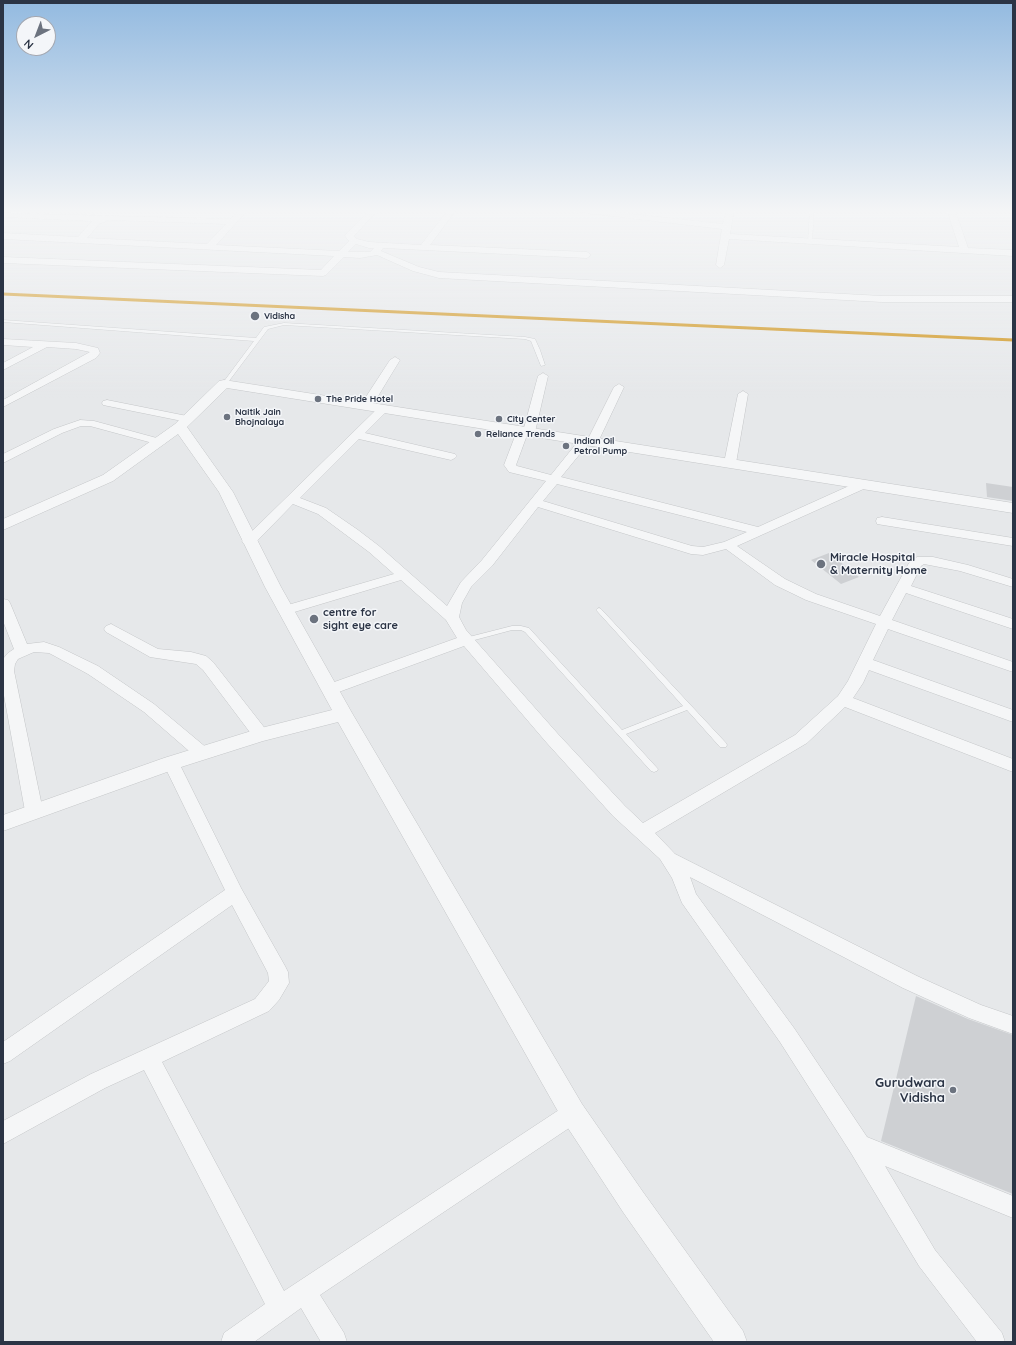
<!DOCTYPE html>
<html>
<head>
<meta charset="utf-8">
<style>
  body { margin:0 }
  #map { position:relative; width:1016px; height:1345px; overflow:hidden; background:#e6e8ea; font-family:Quicksand,sans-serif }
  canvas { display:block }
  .frame { position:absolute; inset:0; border:4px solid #2b3445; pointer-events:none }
  .north { position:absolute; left:16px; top:16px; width:40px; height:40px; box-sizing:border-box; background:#f4f6f9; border:1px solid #a4a8b1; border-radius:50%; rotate:222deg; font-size:11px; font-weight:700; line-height:16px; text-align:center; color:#2b3445 }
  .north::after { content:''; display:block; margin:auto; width:14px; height:18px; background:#6c737f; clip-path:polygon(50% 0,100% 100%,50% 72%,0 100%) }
</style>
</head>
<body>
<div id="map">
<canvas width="1016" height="1345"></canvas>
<div class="frame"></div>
<div class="north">N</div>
</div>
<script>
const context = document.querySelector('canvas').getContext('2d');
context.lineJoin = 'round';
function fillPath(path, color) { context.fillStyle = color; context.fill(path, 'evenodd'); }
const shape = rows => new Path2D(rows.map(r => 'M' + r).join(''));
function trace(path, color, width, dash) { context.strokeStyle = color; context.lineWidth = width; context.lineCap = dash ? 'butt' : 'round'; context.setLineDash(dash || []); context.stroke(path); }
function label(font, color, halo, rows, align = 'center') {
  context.font = font + ' Quicksand,sans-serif'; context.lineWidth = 3; context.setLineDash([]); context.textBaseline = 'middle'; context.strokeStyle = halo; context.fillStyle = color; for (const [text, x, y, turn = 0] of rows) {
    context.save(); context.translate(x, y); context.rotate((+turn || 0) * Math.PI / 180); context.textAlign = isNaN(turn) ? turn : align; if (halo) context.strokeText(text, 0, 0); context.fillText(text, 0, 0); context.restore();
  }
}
fillPath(shape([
  [986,483,1013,487,1013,501,987,497],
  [829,553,859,577,841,584,811,560],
  [916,996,968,1019,1013,1035,1013,1194,881,1141]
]), '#ced0d3');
const service = shape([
  [810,210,814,210,812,241,810,242,808,241,810,210],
  [3,320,256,338,264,327,284,323,525,337,535,339,540,350,545,365,541,366,531,341,525,339,284,325,268,329,226,385,224,385,222,384,254,341,3,322,3,320],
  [599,608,601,609,726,743,727,745,726,747,720,747,687,710,626,734,658,769,657,771,654,772,651,771,525,632,521,630,512,630,467,642,464,640,465,638,512,626,521,626,529,628,622,730,683,706,597,611,596,610,597,609,599,608]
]);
const minor = shape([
  [240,210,248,210,216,245,339,251,349,241,345,236,346,234,370,210,378,210,354,236,357,239,369,242,421,245,448,210,456,210,430,245,587,252,591,255,587,258,383,248,381,251,419,267,439,272,882,296,1013,296,1013,302,882,302,439,278,413,271,377,255,360,258,344,257,326,275,323,276,3,263,3,257,321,270,334,256,3,239,3,233,78,237,92,221,3,217,3,213,230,219,240,210],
  [109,220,226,224,207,244,87,238,99,224,109,220],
  [356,244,369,248,374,248,370,252,348,252,356,244],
  [573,210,597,210,723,224,726,210,734,210,730,234,959,247,947,210,955,210,968,248,1013,250,1013,256,729,239,724,265,720,268,716,265,722,229,577,212,573,210],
  [3,339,76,343,98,348,100,353,96,358,3,407,3,400,90,352,76,349,47,347,3,370,3,363,33,347,3,345,3,339],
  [395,357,400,360,372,406,370,408,362,408,360,406,390,360,395,357],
  [543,373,548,376,535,432,533,434,527,435,516,465,517,466,551,475,580,439,588,439,614,387,619,384,624,387,598,442,596,444,592,445,588,444,561,477,758,527,860,481,868,481,870,484,868,487,737,546,785,579,816,594,880,616,909,563,917,557,933,557,968,565,1013,579,1013,587,960,571,924,564,921,566,911,586,1013,619,1013,629,906,593,892,620,1013,662,1013,672,888,629,873,660,1013,710,1013,722,869,670,863,683,853,698,1013,759,1013,772,845,707,807,743,655,833,675,854,917,976,981,1005,1013,1016,1013,1034,969,1018,903,988,690,877,696,894,794,1028,867,1137,1013,1196,1013,1218,885,1166,935,1250,1002,1333,1005,1342,977,1342,919,1266,851,1153,780,1042,682,903,672,878,660,859,613,816,546,742,464,646,336,693,331,694,326,693,323,689,326,685,457,638,446,620,401,580,291,613,286,614,281,613,279,610,281,607,394,574,369,552,318,514,293,504,254,544,249,545,244,544,242,541,379,407,387,407,389,409,365,433,455,454,457,456,455,458,451,460,359,439,300,498,326,508,358,530,379,546,447,606,461,582,482,560,546,481,509,472,504,465,517,431,519,429,524,428,538,376,543,373],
  [557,484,747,532,724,542,703,547,692,546,543,501,557,484],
  [538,507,691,554,703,555,726,549,775,585,806,600,876,624,848,681,838,696,795,735,643,823,625,806,558,734,466,630,459,617,462,603,471,587,492,566,538,507],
  [743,391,748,394,736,463,734,466,730,467,726,466,724,463,738,394,743,391],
  [107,400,187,416,193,419,187,422,103,405,102,403,103,401,107,400],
  [80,420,94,421,164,440,166,442,164,444,160,445,90,426,81,426,62,433,3,463,3,454,54,429,80,420],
  [882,517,1013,538,1013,546,877,524,876,521,877,518,882,517],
  [3,599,8,600,10,603,27,644,44,642,59,647,98,666,154,704,208,749,210,753,208,757,202,759,196,757,144,712,88,674,49,653,34,652,18,659,15,664,14,671,43,811,40,816,34,818,28,816,25,811,3,690,3,659,8,653,14,649,3,621,3,599],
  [111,624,158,649,191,652,206,656,213,662,267,731,269,735,267,739,261,741,255,739,203,670,196,664,150,657,106,632,104,629,106,626,111,624],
  [171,757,177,759,179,763,241,888,285,966,288,972,289,983,279,1000,269,1011,162,1062,284,1291,565,1106,573,1102,581,1106,584,1113,581,1120,320,1295,344,1333,347,1342,321,1342,301,1308,254,1342,221,1342,224,1333,265,1304,144,1070,105,1088,3,1144,3,1121,91,1074,255,999,269,981,268,973,232,905,10,1061,3,1064,3,1042,225,890,163,763,165,759,171,757]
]);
const tertiary = shape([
  [224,380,1013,503,1013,513,227,388,187,427,233,492,281,587,352,713,582,1104,643,1192,743,1331,747,1342,714,1342,623,1212,564,1122,338,722,263,741,178,768,3,831,3,815,164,758,261,728,332,710,265,587,219,492,178,434,113,481,3,530,3,519,103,475,175,424,219,381,224,380]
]);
trace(service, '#c4c6c8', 1);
trace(minor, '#c4c6c8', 1);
trace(tertiary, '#c4c6c8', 1);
fillPath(service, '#f5f6f7');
fillPath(minor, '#f5f6f7');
fillPath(tertiary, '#f5f6f7');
trace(shape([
  [3,294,1013,340]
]), '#cecfd2', 2, [1, 2.5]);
trace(shape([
  [3,294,1013,340]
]), '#ce8f0e', 3);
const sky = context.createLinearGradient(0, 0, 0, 398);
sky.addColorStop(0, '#93bae0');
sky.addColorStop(0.53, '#f4f5f6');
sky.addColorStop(1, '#f4f5f600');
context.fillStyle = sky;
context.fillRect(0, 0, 1016, 398);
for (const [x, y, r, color] of [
  [255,316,5,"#6c737f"],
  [318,399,4,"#6c737f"],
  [227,417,4,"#6c737f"],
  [499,419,4,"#6c737f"],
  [478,434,4,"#6c737f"],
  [566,446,4,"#6c737f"],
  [821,564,5,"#6c737f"],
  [314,619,5,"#6c737f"],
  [953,1090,4,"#6c737f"]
]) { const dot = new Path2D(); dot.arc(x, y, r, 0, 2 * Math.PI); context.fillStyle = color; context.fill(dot); trace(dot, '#f4f6f9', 1.5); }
label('bold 9px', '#2b3445', '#f4f6f9', [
  ["Vidisha",264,316],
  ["The Pride Hotel",326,399],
  ["Naitik Jain",235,412],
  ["Bhojnalaya",235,422],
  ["City Center",507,419],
  ["Reliance Trends",486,434],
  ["Indian Oil",574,441],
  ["Petrol Pump",574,451]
], 'left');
label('bold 11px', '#2b3445', '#f4f6f9', [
  ["Miracle Hospital",830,558],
  ["& Maternity Home",830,571],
  ["centre for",323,613],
  ["sight eye care",323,626]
], 'left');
label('bold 13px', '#2b3445', '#f4f6f9', [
  ["Gurudwara",945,1083],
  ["Vidisha",945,1098]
], 'right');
</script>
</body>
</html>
